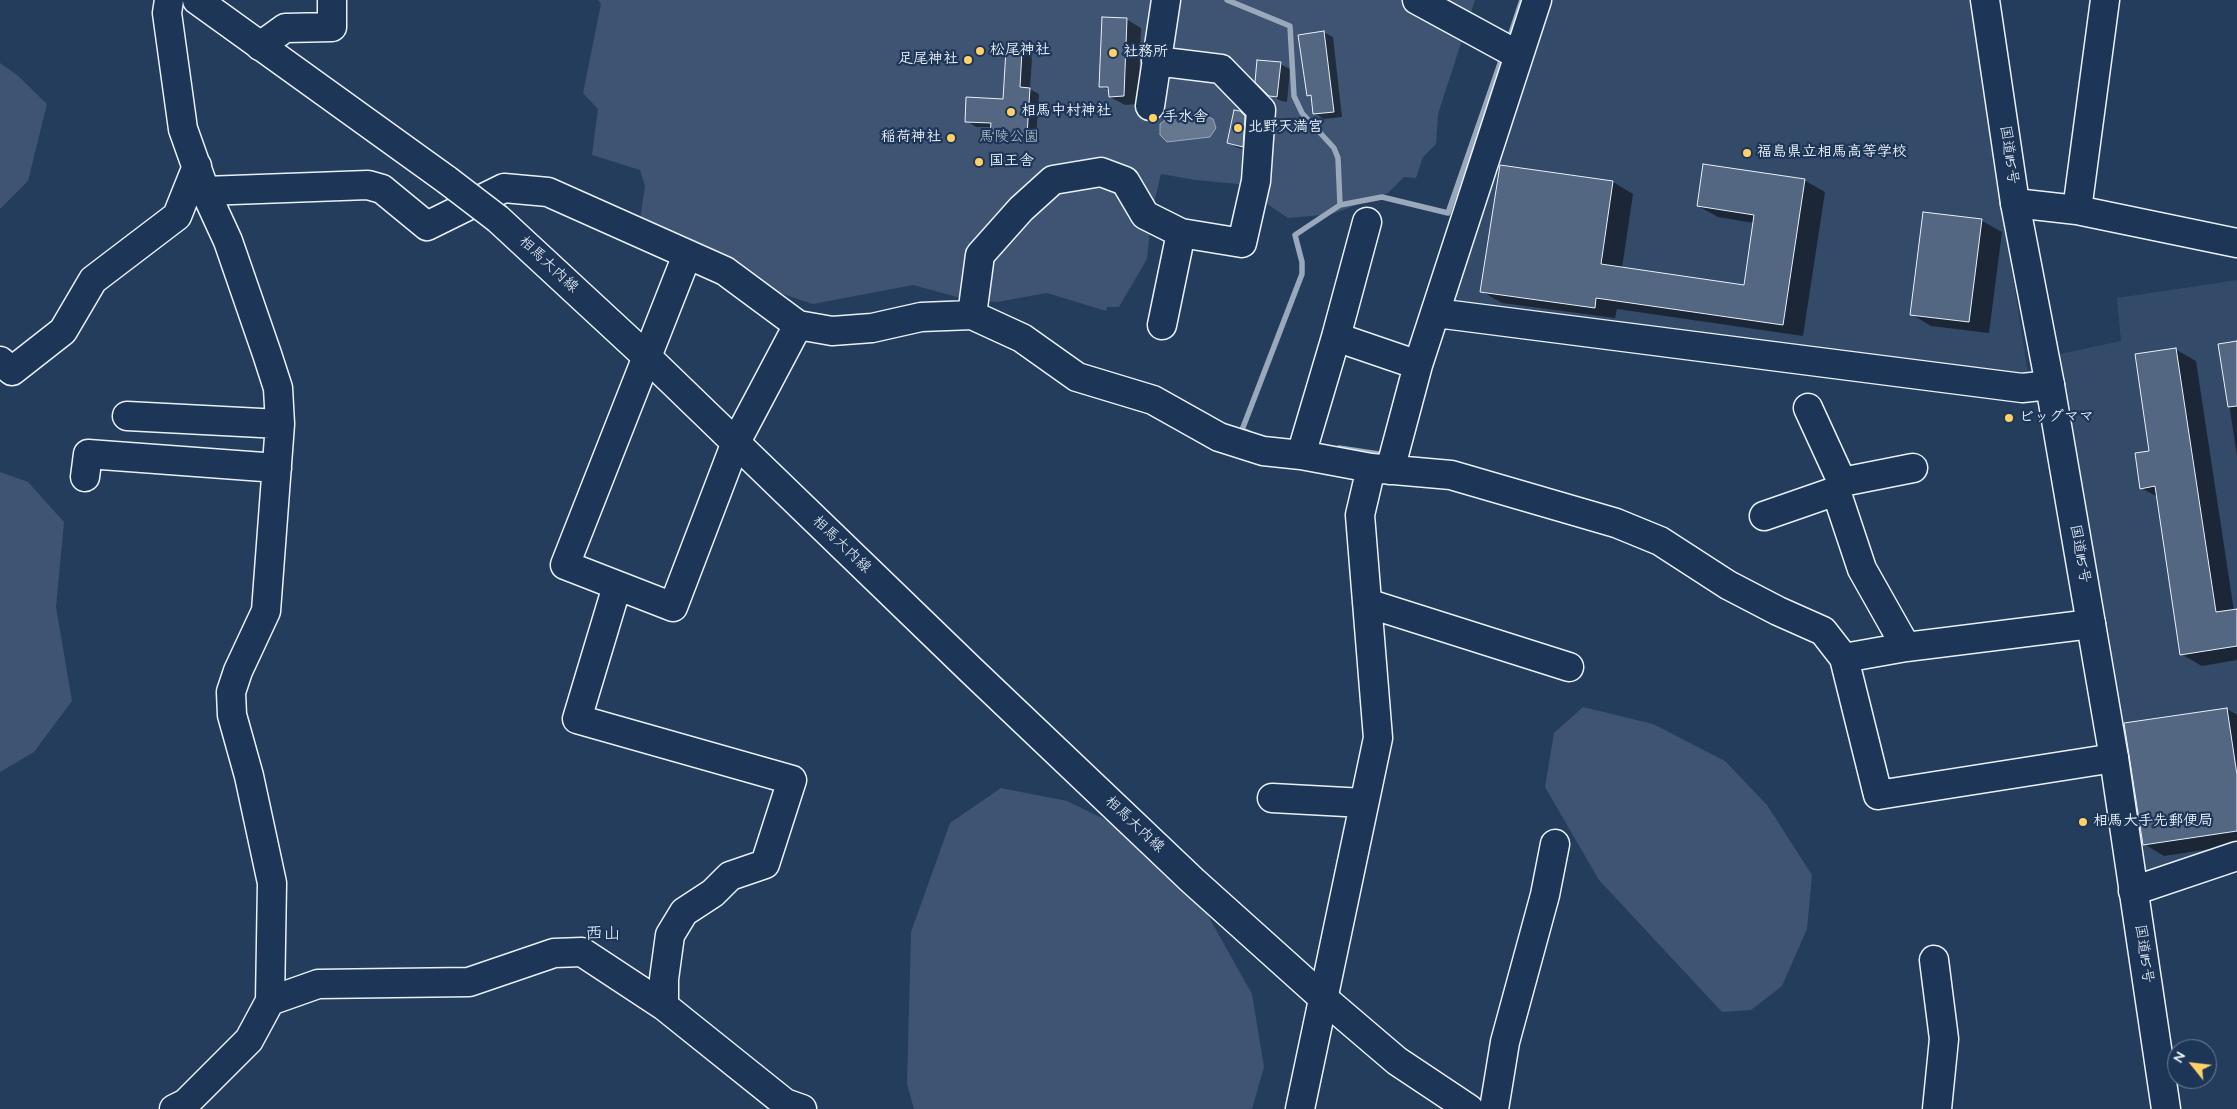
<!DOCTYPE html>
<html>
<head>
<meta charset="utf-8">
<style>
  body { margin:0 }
  #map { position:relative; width:2237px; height:1109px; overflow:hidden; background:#253d5d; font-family:"Architects Daughter",sans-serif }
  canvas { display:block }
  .north { position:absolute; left:2167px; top:1039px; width:50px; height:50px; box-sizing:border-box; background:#1d3557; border:1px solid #6e8097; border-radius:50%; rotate:299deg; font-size:14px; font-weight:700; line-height:20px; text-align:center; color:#e8f1f8 }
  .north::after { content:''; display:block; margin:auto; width:18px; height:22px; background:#ffd166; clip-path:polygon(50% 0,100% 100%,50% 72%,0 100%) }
</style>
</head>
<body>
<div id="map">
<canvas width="2237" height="1109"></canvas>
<div class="north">N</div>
</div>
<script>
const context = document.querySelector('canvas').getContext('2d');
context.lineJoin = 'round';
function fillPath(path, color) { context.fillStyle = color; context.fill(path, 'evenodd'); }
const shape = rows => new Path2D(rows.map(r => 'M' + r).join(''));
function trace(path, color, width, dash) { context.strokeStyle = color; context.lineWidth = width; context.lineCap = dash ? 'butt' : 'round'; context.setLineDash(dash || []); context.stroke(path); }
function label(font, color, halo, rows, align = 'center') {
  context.font = font + ' "Architects Daughter","Klee One",sans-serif'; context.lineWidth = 4.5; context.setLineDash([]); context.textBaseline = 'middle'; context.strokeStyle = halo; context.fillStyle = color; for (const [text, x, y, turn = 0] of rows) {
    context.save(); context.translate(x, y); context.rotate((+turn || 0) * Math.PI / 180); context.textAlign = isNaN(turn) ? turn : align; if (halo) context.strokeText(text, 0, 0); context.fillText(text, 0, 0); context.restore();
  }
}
fillPath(shape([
  [1551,0,1970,0,2028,374,1450,306],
  [2237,280,2237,846,2144,878,2104,616,2055,355,2121,341,2117,298]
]), '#334a68');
fillPath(shape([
  [598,0,1475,0,1438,114,1436,144,1423,157,1416,178,1404,177,1388,193,1332,214,1288,218,1238,184,1196,180,1161,174,1152,211,1147,259,1119,307,1107,307,1106,311,1047,293,997,302,961,298,913,285,813,304,774,291,640,220,645,186,640,170,592,155,598,109,583,93,601,4],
  [0,63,17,75,47,104,28,181,0,209],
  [0,472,28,482,64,522,56,607,72,701,34,752,0,772],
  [1583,707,1653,724,1725,761,1767,805,1812,875,1807,929,1782,986,1751,1010,1722,1012,1599,880,1545,787,1554,733],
  [1001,788,1067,801,1131,832,1206,912,1252,994,1264,1067,1252,1109,914,1109,907,1084,911,932,950,823]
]), '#3e5472');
const water = shape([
  [1200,113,1213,119,1216,128,1210,137,1167,142,1160,135,1160,124,1168,118,1200,113]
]);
fillPath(water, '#657890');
trace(water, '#99a8ba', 1);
fillPath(shape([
  [1126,19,1141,28,1138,104,1125,105,1110,97,1110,91,1101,86],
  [1323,32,1333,37,1342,117,1324,119,1314,113,1313,98,1308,95],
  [1007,51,1022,52,1032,58,1030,89,1039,94,1036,140,1001,138,992,132,992,127,976,127,967,121,1004,100],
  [1280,64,1290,69,1287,102,1281,101,1270,95],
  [1240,112,1250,118,1253,151,1238,148,1228,143],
  [1804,180,1825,192,1803,336,1617,309,1615,318,1502,303,1481,291,1613,182,1633,194,1622,268,1745,286,1754,223,1718,217,1698,206],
  [1924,214,1982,221,2002,232,1989,333,1931,326,1911,314],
  [2237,342,2237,456,2220,345],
  [2175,349,2196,361,2234,611,2237,610,2237,660,2202,666,2181,654,2158,497,2141,488],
  [2227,709,2237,715,2237,845,2164,856,2144,844]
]), '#0007');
trace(shape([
  [1227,0,1290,26,1294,96,1302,113,1334,148,1338,158,1340,205],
  [1508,42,1522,0],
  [1249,433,1242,430,1302,274,1302,262,1295,235,1340,205,1382,197,1448,213,1503,55],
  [1339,448,1379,454]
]), '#99a8ba', 5.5);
const building = shape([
  [1102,17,1127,18,1124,96,1109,97,1108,87,1099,87,1102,17],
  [1324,31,1334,112,1313,114,1311,95,1307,96,1298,35,1324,31],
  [1006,50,1022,51,1020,87,1030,88,1027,135,990,133,991,123,965,122,966,97,1003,99,1006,50],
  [1257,60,1281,62,1277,97,1269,96,1255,82,1257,60],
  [1234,110,1240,111,1245,116,1243,147,1227,143,1234,110],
  [1703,164,1805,179,1783,325,1596,298,1595,308,1480,292,1500,165,1613,181,1601,264,1744,285,1754,215,1697,206,1703,164],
  [1923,212,1982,219,1969,322,1910,315,1923,212],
  [2237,341,2237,406,2228,407,2218,344,2237,341],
  [2176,348,2216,612,2237,609,2237,646,2180,655,2155,486,2140,489,2135,453,2149,451,2135,354,2176,348],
  [2227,708,2237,775,2237,831,2143,845,2124,723,2227,708]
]);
fillPath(building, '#536782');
trace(building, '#e8f1f8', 1);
const minor = shape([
  [169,0,167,13,183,129,205,191,228,241,267,354,278,388,280,424,266,611,238,671,231,692,232,715,249,776,272,883,270,1001,249,1040,186,1103,174,1109],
  [1417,0,1518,55],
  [260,46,285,28,332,27,332,0],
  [1150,106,1166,0],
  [205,191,368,185,382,189,427,226,504,188,548,192,725,271,798,325],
  [2015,203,2077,210,2237,243],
  [2077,210,2105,0],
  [687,255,565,565,673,607,736,442,798,325,832,331,872,328,921,317,972,315,1022,338,1077,377,1153,400,1219,437,1263,451,1301,455,1371,468,1451,475,1616,523,1660,541,1728,585,1778,611,1823,631,1844,658,1906,647,2091,624],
  [1436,313,2022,388,2050,385],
  [972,315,980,255,1021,209,1053,180,1101,172,1125,181,1145,215,1181,233,1242,243,1256,181,1261,110,1221,69,1156,61],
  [1162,325,1181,233],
  [1336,337,1418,365],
  [0,361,12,371,63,331,93,280,177,216,197,166],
  [1808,408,1842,482,1836,491,1862,569,1906,647],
  [127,416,280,424],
  [1301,455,1336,337,1367,222],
  [1390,470,1418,365,1537,0],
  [85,477,88,454,277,468],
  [1842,482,1913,468],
  [1764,516,1836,491],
  [617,586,577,719,792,780,765,864,730,876,713,893,684,912,670,935,664,979,664,1006,785,1103,802,1109],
  [1367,603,1569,667],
  [1844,658,1878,795,2114,758],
  [1272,798,1364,803],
  [2133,891,2237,856],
  [1934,960,1944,1039,1937,1109],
  [270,1001,318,984,469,982,554,953,582,952,664,1006],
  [1300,1109,1378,738,1360,515,1371,468],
  [1494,1109,1505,1042,1545,895,1555,844]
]);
const major = shape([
  [197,0,447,180],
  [498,219,647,357,972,671,1193,881,1322,997,1397,1061,1469,1109]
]);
const highway = shape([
  [1985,0,2015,203,2050,385,2114,758,2166,1109]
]);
trace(minor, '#e8f1f8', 31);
trace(major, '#e8f1f8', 31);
trace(highway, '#e8f1f8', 31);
trace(minor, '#1d3557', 28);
trace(major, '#1d3557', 28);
trace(highway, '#1d3557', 28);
const majorBridge = shape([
  [447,180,498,219]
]);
trace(majorBridge, '#e8f1f8', 31, []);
trace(majorBridge, '#1d3557', 28);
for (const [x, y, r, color] of [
  [980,51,5,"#ffd166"],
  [1113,53,5,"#ffd166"],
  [968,60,5,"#ffd166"],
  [1011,112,5,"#ffd166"],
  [1153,118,5,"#ffd166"],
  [1238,128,5,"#ffd166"],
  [951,138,5,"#ffd166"],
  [1747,153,5,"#ffd166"],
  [979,162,5,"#ffd166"],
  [2009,418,5,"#ffd166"],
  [2083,822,5,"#ffd166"]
]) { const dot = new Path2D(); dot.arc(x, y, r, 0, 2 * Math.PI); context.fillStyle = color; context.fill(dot); trace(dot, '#1d3557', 2); }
label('bold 15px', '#e8f1f8', '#1d3557', [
  ["松尾神社",990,51],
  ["社務所",1123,53],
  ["足尾神社",958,60,"right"],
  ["相馬中村神社",1021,112],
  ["手水舎",1163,118],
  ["北野天満宮",1248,128],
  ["稲荷神社",941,138,"right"],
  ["福島県立相馬高等学校",1757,153],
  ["国王舎",989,162],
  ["ビッグママ",2019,418],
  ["相馬大手先郵便局",2093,822]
], 'left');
label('15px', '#b5c2d0', '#1d3557', [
  ["馬陵公園",1009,138]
]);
label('15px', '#e8f1f8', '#1d3557', [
  ["国道115号",2008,155,82],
  ["相馬大内線",548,265,43],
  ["相馬大内線",841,545,44],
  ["国道115号",2079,554,80],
  ["相馬大内線",1134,825,43],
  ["国道115号",2143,954,82]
]);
label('18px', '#e8f1f8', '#1d3557', [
  ["西山",603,935]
]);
</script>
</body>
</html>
